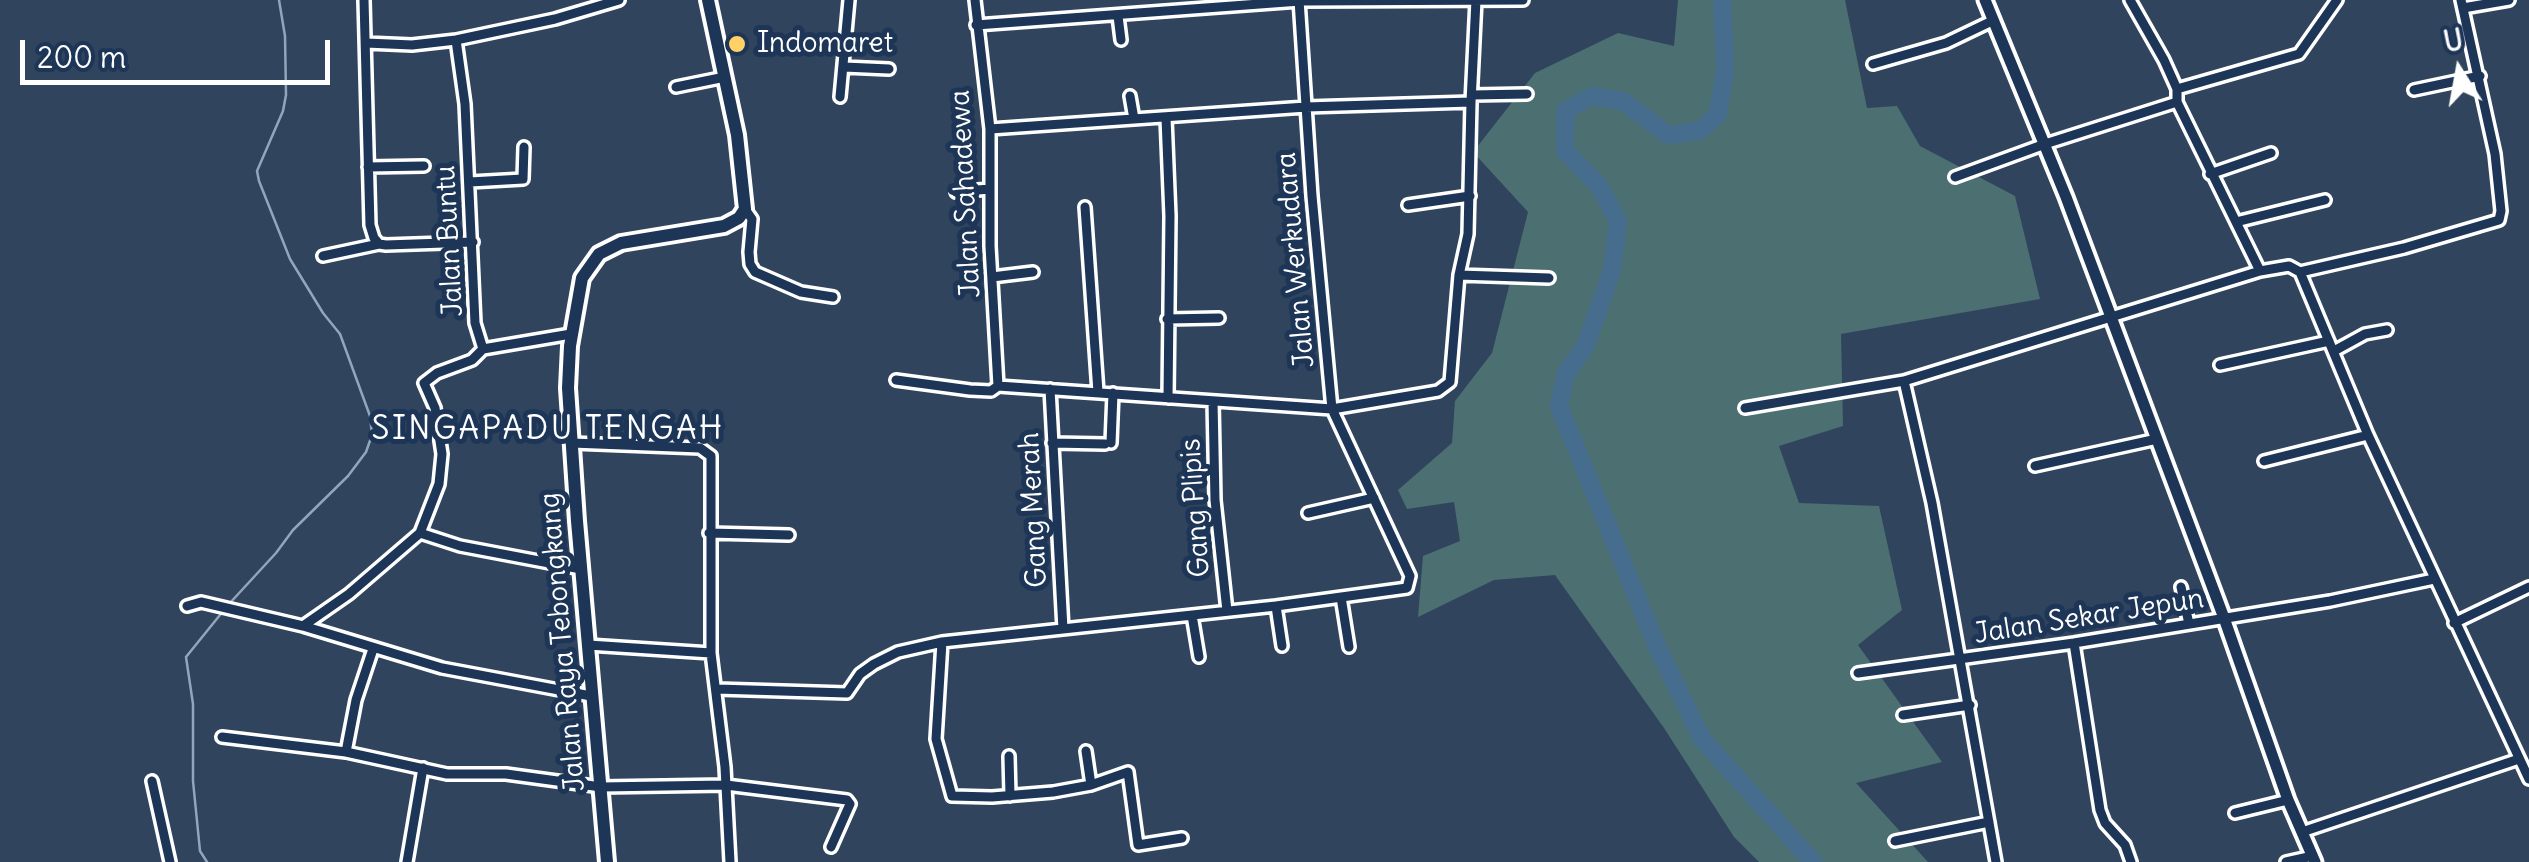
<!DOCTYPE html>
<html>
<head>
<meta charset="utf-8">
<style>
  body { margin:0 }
  #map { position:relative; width:2529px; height:862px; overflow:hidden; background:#31445d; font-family:Delius,sans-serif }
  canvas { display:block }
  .north { position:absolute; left:2409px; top:20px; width:100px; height:100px; -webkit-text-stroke:8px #1d3557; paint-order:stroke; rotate:349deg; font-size:28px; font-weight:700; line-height:40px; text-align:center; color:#fff }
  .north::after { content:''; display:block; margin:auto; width:35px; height:45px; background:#fff; clip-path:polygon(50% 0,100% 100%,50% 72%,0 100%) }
  .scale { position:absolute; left:20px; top:40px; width:310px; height:45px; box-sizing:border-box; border:5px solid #fff; border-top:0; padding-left:12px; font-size:30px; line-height:35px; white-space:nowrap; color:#fff; -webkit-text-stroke:8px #1d3557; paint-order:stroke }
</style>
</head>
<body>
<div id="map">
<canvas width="2529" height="862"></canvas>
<div class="north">U</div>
<div class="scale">200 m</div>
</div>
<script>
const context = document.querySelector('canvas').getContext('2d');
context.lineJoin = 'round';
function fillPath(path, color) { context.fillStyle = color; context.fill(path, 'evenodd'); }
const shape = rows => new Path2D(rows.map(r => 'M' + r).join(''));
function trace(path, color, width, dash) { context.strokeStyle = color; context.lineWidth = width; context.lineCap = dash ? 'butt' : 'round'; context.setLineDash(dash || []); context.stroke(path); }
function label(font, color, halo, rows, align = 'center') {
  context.font = font + ' Delius,sans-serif'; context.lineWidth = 10; context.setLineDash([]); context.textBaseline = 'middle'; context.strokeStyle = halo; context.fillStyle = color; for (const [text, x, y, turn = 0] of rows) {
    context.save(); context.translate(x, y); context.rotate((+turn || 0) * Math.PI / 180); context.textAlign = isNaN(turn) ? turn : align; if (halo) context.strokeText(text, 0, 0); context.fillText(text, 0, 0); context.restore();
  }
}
fillPath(shape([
  [1678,0,1845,0,1867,108,1897,106,1920,146,2015,196,2040,299,1841,334,1843,426,1779,446,1799,503,1879,506,1902,610,1858,645,1942,762,1856,783,1928,862,1759,862,1734,837,1664,728,1555,575,1494,580,1418,617,1423,556,1460,541,1454,502,1407,509,1398,490,1452,443,1455,401,1492,353,1528,212,1473,152,1535,73,1618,33,1674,46]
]), '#4c6f71');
trace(shape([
  [229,604,276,553,293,530,348,476,366,452,372,435,370,416,340,334,323,313,290,259,259,181,257,171,283,111,286,95,285,36,279,0],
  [207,862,200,851,193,781,193,704,186,657,224,610]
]), '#90a7bb', 2.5);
trace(shape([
  [1722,0,1725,70,1718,114,1699,131,1668,135,1623,101,1592,96,1565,111,1565,151,1600,187,1618,221,1612,270,1586,345,1566,373,1559,406,1656,644,1702,739,1813,862]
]), '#466c8e', 18);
const street = shape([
  [364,0,370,225,374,238,379,244,386,245,473,242],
  [975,0,990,129,990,246,998,386],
  [1299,0,1312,196,1332,409,1438,391,1450,382,1459,275,1468,234,1471,102],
  [2130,0,2164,60,2177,89,2177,102,2260,271,2289,266,2300,272,2368,435,2529,779],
  [2463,8,2509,0],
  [1118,16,1121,40],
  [976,25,1300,1,1523,0],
  [456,40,465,104,475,323,483,349],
  [366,43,412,45,456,40,555,19,619,0],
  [1873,64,1946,43,1992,21],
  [844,67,889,69],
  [676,87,725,77],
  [2177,89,2299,54,2337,0],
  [2414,90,2480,76],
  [1472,95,1527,94],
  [1130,96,1134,119],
  [840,97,849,0],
  [1166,118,1170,216,1168,398],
  [990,129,1306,107,1471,102,1476,0],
  [368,167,424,166],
  [2210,174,2271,153],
  [1955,177,2045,144,2177,102],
  [470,182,523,179,524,147],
  [956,192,989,189],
  [1408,205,1470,196],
  [1085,207,1098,392],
  [745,209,752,219,749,252,750,264,755,272,801,292,833,297],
  [2236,222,2325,200],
  [323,256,379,244],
  [2300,272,2404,248,2499,220,2501,211,2495,154,2461,0],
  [1459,275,1549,278],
  [992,277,1033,272],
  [1167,319,1219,318],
  [483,349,472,360,437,373,424,383,435,408,442,454,439,484,420,533,349,594,303,626,442,668,591,696],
  [483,349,571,334],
  [2334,351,2365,334,2387,330],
  [2220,365,2329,341],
  [896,380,970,390,991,391,998,386,1332,409,1410,576,1407,588,1276,606,942,642,936,739,952,796,992,797,1053,792,1091,785,1128,772,1138,845,1182,838],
  [1904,381,1932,503,1996,862],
  [1050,389,1063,629],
  [1213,401,1215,500,1227,611],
  [1745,408,1904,381,2260,271],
  [572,443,700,448,711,456,711,653,725,767,730,862],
  [1052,443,1105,444],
  [1111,443,1113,393],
  [2264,461,2368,435],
  [2035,466,2157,439],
  [1308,513,1374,498],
  [420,533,460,546,581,569],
  [709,533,789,535],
  [2181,587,2189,624],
  [1341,597,1349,647],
  [187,606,201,602,303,626],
  [1276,606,1282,646],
  [1192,615,1199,657],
  [2454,623,2529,587],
  [2074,643,2100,810,2105,823,2125,845,2131,862],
  [588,645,711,653],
  [1858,673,2074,643,2330,601,2434,579],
  [717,689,847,693,860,674,874,664,898,652,942,642],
  [1903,715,1970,705],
  [222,737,346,752,447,774,506,774,601,787,726,785,847,800,850,804,831,847],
  [1086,751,1091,785],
  [346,752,356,700,373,649],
  [1009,756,1010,796],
  [152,781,170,862],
  [2235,813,2288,800],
  [2302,832,2519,759],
  [1895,841,1989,822],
  [407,862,423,768],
  [2286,862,2313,856]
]);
const secondary = shape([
  [1985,0,2066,197,2224,618,2288,800,2315,862]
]);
const primary = shape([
  [607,862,577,521,568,388,570,346,582,278,599,254,621,243,724,226,739,218,745,209,737,135,708,0]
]);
trace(street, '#fff', 16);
trace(secondary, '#fff', 19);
trace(primary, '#fff', 20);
trace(street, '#1d3557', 9);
trace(secondary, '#1d3557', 11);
trace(primary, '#1d3557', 12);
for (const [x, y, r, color] of [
  [737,44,10,"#ffd166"]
]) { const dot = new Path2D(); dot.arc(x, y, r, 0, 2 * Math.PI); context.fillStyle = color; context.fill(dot); trace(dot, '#1d3557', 4); }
label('28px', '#fff', '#1d3557', [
  ["Indomaret",757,44]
], 'left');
label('28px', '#fff', '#1d3557', [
  ["Jalan Sahadewa",966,194,-93],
  ["Jalan Buntu",450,241,-93],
  ["Jalan Werkudara",1296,260,-95],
  ["Gang Plipis",1196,508,-94],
  ["Gang Merah",1034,510,-93],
  ["Jalan Sekar Jepun",2089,617,-9],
  ["Jalan Raya Tebongkang",563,642,-95]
]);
context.letterSpacing = '2.5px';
label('32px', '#fff', '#1d3557', [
  ["SINGAPADU TENGAH",548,430]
]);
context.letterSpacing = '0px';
</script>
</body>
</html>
